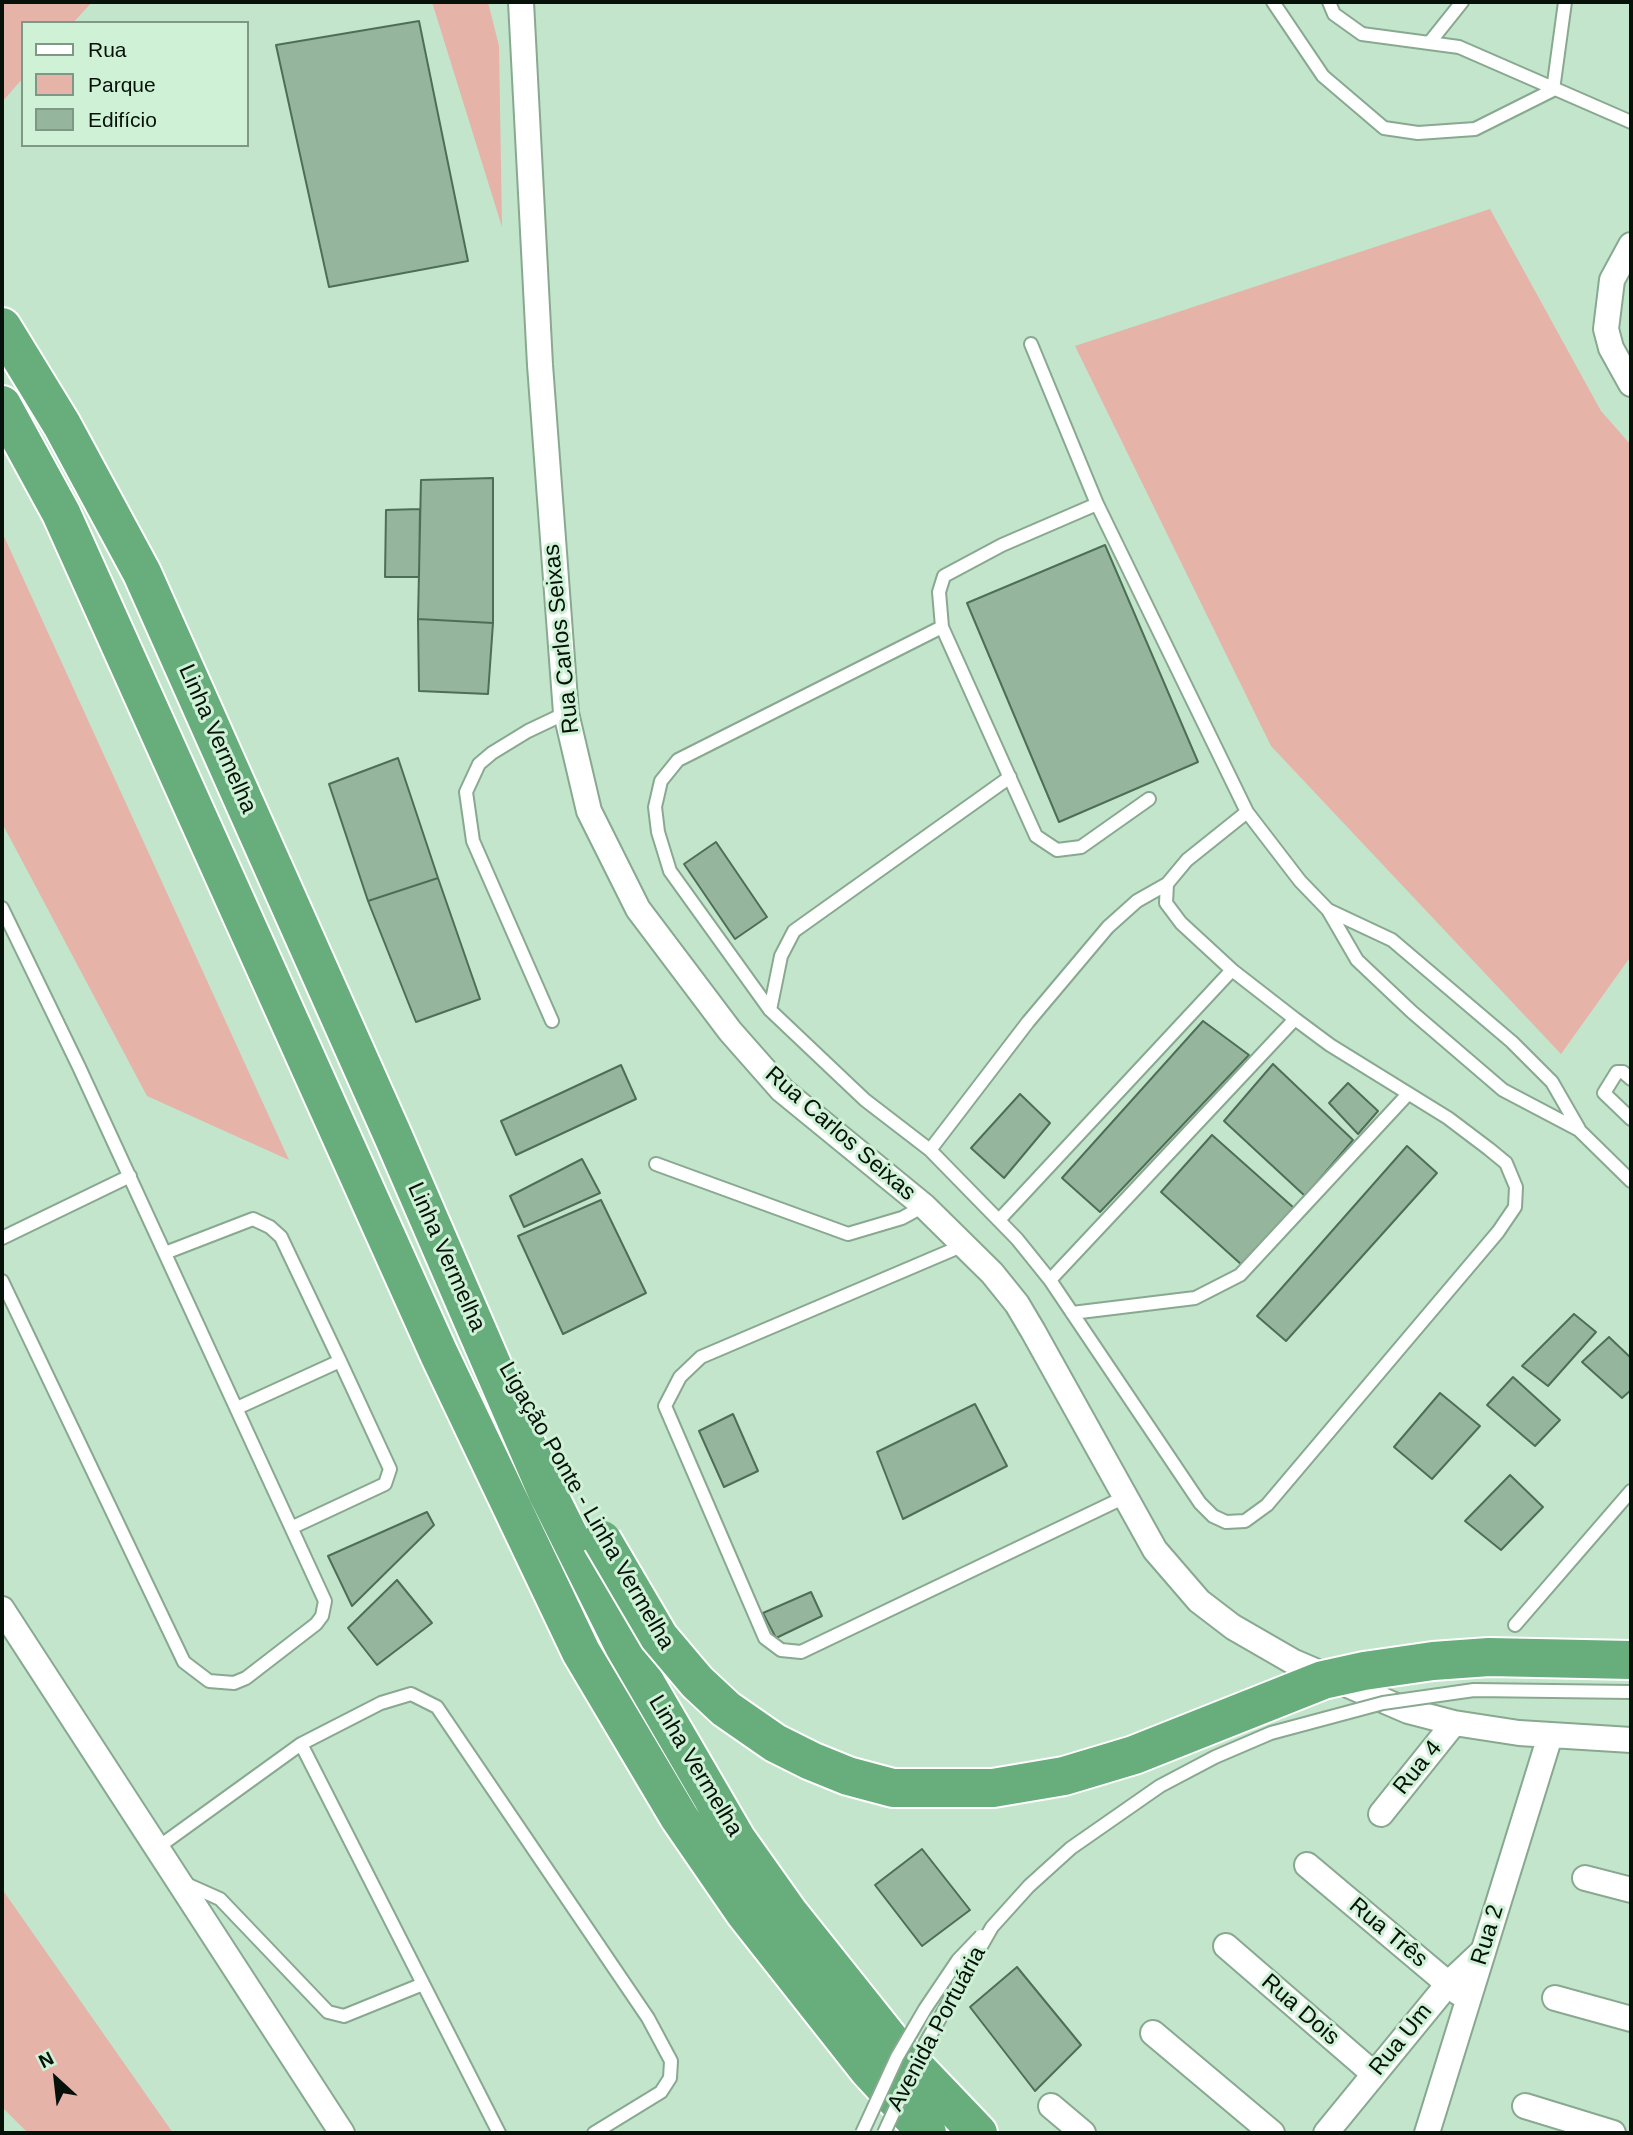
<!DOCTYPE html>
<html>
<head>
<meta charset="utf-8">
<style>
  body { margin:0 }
  #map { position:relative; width:1633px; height:2135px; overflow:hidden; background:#c2e5cb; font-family:Helvetica,sans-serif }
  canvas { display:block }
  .frame { position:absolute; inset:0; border:4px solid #061109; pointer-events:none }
  .legend { position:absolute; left:21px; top:21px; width:228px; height:126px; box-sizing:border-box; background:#cff2d7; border:2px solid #7f9885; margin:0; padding:9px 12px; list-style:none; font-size:21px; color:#061109 }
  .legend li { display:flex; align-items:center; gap:14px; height:35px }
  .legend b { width:35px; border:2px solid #7f9885 }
  .north { position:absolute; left:21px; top:2044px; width:70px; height:70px; -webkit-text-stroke:5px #cff2d7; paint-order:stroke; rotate:333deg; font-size:19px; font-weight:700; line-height:28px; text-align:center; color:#061109 }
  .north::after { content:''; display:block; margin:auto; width:24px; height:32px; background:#061109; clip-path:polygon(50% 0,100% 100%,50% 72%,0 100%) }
</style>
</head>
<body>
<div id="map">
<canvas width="1633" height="2135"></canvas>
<div class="frame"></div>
<ul class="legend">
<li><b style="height:9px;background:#fff"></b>Rua</li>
<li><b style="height:19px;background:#e6b3a8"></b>Parque</li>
<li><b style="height:19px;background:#95b69d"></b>Edifício</li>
</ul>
<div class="north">N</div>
</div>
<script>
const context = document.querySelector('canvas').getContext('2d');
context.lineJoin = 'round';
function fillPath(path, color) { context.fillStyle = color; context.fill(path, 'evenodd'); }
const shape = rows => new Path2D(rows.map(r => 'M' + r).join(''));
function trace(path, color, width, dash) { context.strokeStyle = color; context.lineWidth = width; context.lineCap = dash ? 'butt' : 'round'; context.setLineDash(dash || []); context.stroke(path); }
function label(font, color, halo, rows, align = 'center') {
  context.font = font + ' Helvetica,sans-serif'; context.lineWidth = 6; context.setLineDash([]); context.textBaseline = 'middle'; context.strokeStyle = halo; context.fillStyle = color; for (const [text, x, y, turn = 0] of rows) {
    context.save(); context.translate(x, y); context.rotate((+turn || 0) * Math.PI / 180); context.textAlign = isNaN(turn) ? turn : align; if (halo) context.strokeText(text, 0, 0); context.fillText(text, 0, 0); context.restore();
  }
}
fillPath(shape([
  [2,2,92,2,73,23,23,23,23,78,2,102],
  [432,2,488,2,499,46,502,227],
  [1490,209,1601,411,1631,445,1631,956,1561,1054,1271,746,1075,346],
  [2,532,289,1160,147,1096,2,823],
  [2,1889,173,2133,28,2133,2,2107]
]), '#e6b3a8');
const building = shape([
  [419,21,468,261,329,287,276,45,419,21],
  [493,478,493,623,418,619,421,480,493,478],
  [420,509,419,577,385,577,386,510,420,509],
  [1105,545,1198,762,1059,822,967,603,1105,545],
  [418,619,493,623,488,694,419,691,418,619],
  [398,758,438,878,368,901,329,784,398,758],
  [716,842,767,917,735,939,684,864,716,842],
  [438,878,480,999,416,1022,368,901,438,878],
  [1203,1021,1249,1055,1100,1212,1062,1178,1203,1021],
  [1273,1064,1353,1140,1305,1196,1224,1121,1273,1064],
  [621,1065,636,1099,516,1155,501,1121,621,1065],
  [1348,1083,1378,1111,1358,1134,1329,1103,1348,1083],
  [1020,1094,1050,1123,1004,1178,971,1148,1020,1094],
  [1212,1135,1294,1208,1243,1266,1161,1192,1212,1135],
  [1407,1146,1437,1173,1286,1341,1257,1316,1407,1146],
  [582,1159,600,1193,524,1227,510,1196,582,1159],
  [601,1200,646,1293,563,1334,518,1236,601,1200],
  [1574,1314,1596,1332,1548,1386,1522,1366,1574,1314],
  [1609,1337,1631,1358,1631,1390,1622,1398,1582,1362,1609,1337],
  [1513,1377,1560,1420,1535,1446,1487,1405,1513,1377],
  [1440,1393,1480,1426,1432,1479,1394,1447,1440,1393],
  [975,1404,1007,1466,903,1519,877,1452,975,1404],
  [733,1414,758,1471,724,1487,699,1431,733,1414],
  [1510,1475,1543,1507,1501,1550,1465,1521,1510,1475],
  [427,1512,434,1525,352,1606,328,1556,427,1512],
  [397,1580,432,1623,377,1665,348,1628,397,1580],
  [811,1592,822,1616,776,1638,763,1613,811,1592],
  [922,1849,970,1910,922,1946,875,1885,922,1849],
  [1017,1967,1081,2045,1035,2091,970,2007,1017,1967]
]);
fillPath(building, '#95b69d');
trace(building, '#4f6e57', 2);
const lane = shape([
  [1273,2,1323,76,1384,128,1418,133,1475,129,1553,90,1565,2],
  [1329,2,1334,14,1362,34,1459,47,1631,122],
  [1430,42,1462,2],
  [1031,344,1097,504,1247,812,1300,881,1328,910,1357,960,1412,1012,1503,1090,1579,1130,1631,1181],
  [1097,504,1002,545,944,576,939,592,942,627,1036,836,1057,850,1081,847,1149,799],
  [1167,884,1137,901,1108,927,1028,1022,930,1150,1017,1239,1050,1280,1200,1503,1213,1516,1226,1522,1245,1521,1267,1505,1498,1232,1515,1207,1516,1187,1506,1163,1489,1149,1448,1118,1330,1045,1295,1019,1232,970,1181,923,1166,903,1167,884,1187,860,1247,812],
  [2,908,79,1067,325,1601,322,1616,316,1624,246,1678,234,1683,209,1681,184,1662,2,1281],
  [1328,910,1392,940,1512,1042,1552,1082,1579,1129],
  [770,1010,781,956,794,931,1010,777],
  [552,1021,473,841,466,792,479,764,492,753,528,731,566,713],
  [1631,1079,1623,1072,1617,1072,1604,1093,1631,1119],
  [930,1150,865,1100,770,1010,670,871,658,832,655,807,661,781,678,760,942,627],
  [656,1164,848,1234,902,1218,924,1206],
  [999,1220,1232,970],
  [2,1238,130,1176],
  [964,1245,701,1357,680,1377,665,1406,765,1638,781,1650,801,1652,1125,1497],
  [165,1253,253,1219,270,1227,281,1237,340,1361,390,1469,385,1484,293,1527],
  [1050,1280,1295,1019],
  [1072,1313,1195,1298,1240,1275,1408,1094],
  [237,1408,340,1361],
  [1515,1625,1631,1491],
  [301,1744,499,2133],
  [157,1848,301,1744,381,1703,411,1694,437,1707,648,2018,671,2061,670,2078,661,2092,594,2133],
  [184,1883,220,1899,328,2012,344,2016,423,1984]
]);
const street = shape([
  [521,2,540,365,566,713,589,811,638,909,730,1031,782,1090,924,1206,992,1273,1017,1304,1033,1331,1155,1550,1199,1601,1233,1627,1292,1661,1408,1711,1454,1723,1519,1733,1631,1740],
  [1631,245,1612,280,1606,329,1611,348,1631,384],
  [2,1609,342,2133],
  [1381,1814,1454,1723],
  [1307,1865,1459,1993],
  [1585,1878,1631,1890],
  [1226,1946,1374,2074],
  [1555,1998,1631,2019],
  [1153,2033,1272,2133],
  [1051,2106,1083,2133],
  [1525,2106,1613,2133],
  [1326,2133,1448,1984,1482,1952],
  [1427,2133,1550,1736]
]);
const highway = shape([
  [2,327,62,425,142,573,393,1136,547,1492,624,1646,737,1840,788,1912,894,2045,978,2133],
  [2,405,61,513,439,1354,581,1652,679,1817,745,1913,868,2069,927,2133]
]);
trace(lane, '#88a990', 16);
trace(street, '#88a990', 28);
trace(highway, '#fff', 42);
trace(lane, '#fff', 12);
trace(street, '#fff', 24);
trace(highway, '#68ad7c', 38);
const laneBridge = shape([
  [862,2133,897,2057,925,2009,958,1960,981,1936],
  [884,2133,924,2046,992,1927,1029,1886,1071,1848,1160,1786,1215,1757,1271,1733,1383,1703,1474,1690,1631,1692]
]);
const highwayBridge = shape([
  [602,1540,659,1637,697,1682,726,1709,775,1743,811,1761,848,1776,893,1788,993,1788,1064,1776,1134,1755,1323,1680,1364,1671,1433,1661,1489,1657,1631,1660]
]);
trace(laneBridge, '#88a990', 16, []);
trace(highwayBridge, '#fff', 42, []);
trace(laneBridge, '#fff', 12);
trace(highwayBridge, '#68ad7c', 38);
label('23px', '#061109', '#cff2d7', [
  ["Rua Carlos Seixas",562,639,-96],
  ["Linha Vermelha",217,739,66],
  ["Rua Carlos Seixas",840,1134,41],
  ["Linha Vermelha",446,1257,66],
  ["Ligação Ponte - Linha Vermelha",586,1506,60],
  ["Linha Vermelha",695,1766,59],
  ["Rua 4",1418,1768,-51],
  ["Rua Três",1388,1933,40],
  ["Rua 2",1488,1935,-73],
  ["Rua Dois",1300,2010,41],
  ["Avenida Portuária",937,2029,-62],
  ["Rua Um",1401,2040,-51]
]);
</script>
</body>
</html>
